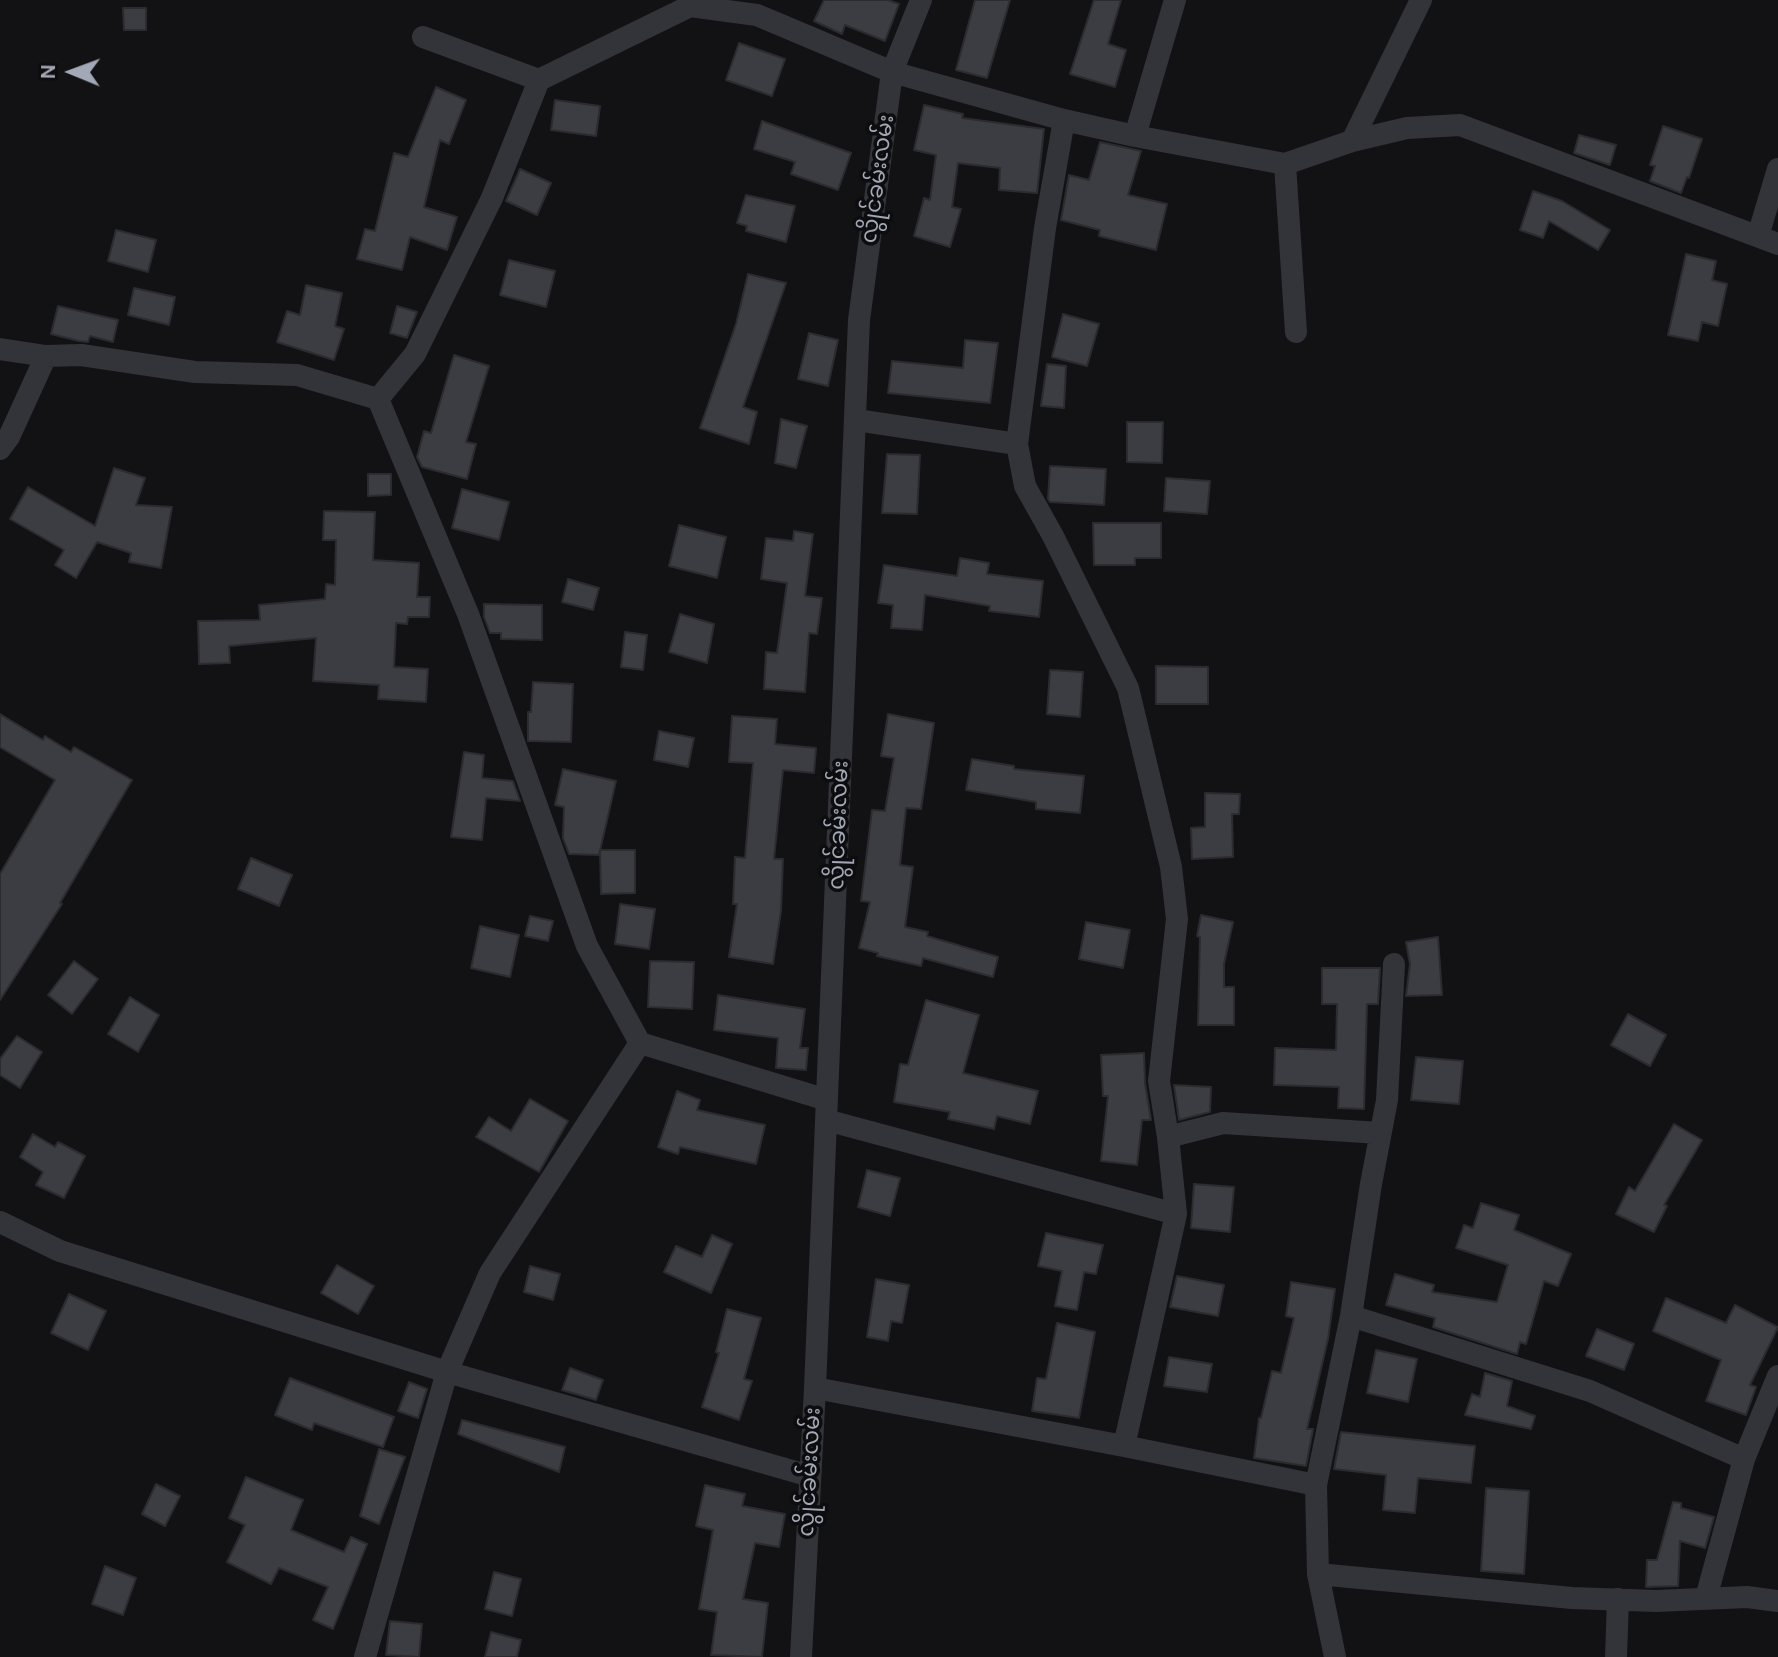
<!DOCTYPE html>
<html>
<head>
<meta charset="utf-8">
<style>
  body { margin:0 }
  #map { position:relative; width:1778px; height:1657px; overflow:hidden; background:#121214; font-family:Karla,sans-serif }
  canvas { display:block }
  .north { position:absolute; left:32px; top:32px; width:80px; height:80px; -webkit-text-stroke:6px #0d0d0f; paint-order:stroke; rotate:271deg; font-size:22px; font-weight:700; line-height:32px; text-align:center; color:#a2a8b6 }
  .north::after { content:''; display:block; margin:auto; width:28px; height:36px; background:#a2a8b6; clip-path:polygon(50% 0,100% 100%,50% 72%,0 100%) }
</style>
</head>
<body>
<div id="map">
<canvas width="1778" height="1657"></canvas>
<div class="north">N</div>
</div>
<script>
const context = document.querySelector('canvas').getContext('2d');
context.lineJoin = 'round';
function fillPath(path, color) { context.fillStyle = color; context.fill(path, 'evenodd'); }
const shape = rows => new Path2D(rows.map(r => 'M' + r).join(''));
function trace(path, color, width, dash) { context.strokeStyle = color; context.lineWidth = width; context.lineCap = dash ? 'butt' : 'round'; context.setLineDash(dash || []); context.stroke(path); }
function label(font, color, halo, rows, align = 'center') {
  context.font = font + ' Karla,"Noto Sans Myanmar",sans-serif'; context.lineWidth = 7; context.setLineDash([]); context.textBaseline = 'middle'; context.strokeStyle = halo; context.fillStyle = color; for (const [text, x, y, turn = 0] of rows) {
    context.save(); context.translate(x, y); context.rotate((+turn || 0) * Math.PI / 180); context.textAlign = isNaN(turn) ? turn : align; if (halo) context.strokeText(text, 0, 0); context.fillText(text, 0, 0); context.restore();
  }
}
const building = shape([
  [824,0,888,0,899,4,885,41,845,25,842,34,814,21,824,0],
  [975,0,1010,0,987,78,956,70,975,0],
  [1094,0,1121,0,1108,44,1126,50,1115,87,1070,74,1094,0],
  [123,8,146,8,146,30,124,30,123,8],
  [739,43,785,59,772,96,726,80,739,43],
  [436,87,466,100,449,144,440,140,424,207,457,217,447,250,410,237,402,270,357,259,365,229,375,231,394,153,408,157,436,87],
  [555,100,600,106,596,136,551,130,555,100],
  [924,105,963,114,962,118,1044,129,1037,193,999,190,1000,168,958,163,952,207,961,209,950,247,914,236,924,198,930,200,936,155,914,150,924,105],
  [762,121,851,153,838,190,791,174,795,162,754,149,762,121],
  [1663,126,1702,139,1689,178,1687,177,1681,193,1650,181,1655,166,1650,165,1663,126],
  [1579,135,1616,145,1610,165,1574,153,1579,135],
  [1100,142,1141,151,1128,195,1167,204,1156,250,1099,236,1100,230,1061,220,1069,175,1089,180,1100,142],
  [520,169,551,183,537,215,506,201,520,169],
  [1533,191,1562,201,1610,230,1598,250,1549,221,1543,238,1520,230,1533,191],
  [746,195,795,206,786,242,746,231,747,226,737,223,746,195],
  [116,230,156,240,148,272,108,261,116,230],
  [1686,254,1716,261,1712,280,1727,284,1718,326,1702,322,1698,341,1668,335,1686,254],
  [509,260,555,271,546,307,500,295,509,260],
  [748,274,786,283,743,407,757,412,749,444,700,428,736,324,748,274],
  [306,285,342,293,335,326,344,329,334,360,277,342,287,311,300,315,306,285],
  [134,288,175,297,169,325,128,315,134,288],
  [58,306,118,320,113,342,90,336,88,342,79,341,51,334,58,306],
  [397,306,417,312,407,338,390,333,397,306],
  [1063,314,1099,324,1087,366,1052,357,1063,314],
  [809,333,838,340,828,386,798,379,809,333],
  [965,340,998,343,990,403,888,393,892,361,963,368,965,340],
  [454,355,489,366,466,442,476,444,467,479,422,467,417,457,424,431,431,433,454,355],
  [1047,364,1066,366,1064,408,1041,406,1047,364],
  [781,419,807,426,796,468,775,463,781,419],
  [1127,422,1163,422,1162,463,1127,462,1127,422],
  [887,454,920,455,917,514,882,513,887,454],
  [1050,466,1106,469,1104,505,1050,502,1048,499,1050,466],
  [114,468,145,478,136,505,172,507,161,568,129,562,131,553,97,542,76,578,55,565,64,550,10,519,28,487,95,526,114,468],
  [368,474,391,474,391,495,368,496,368,474],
  [1166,478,1210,481,1207,514,1164,511,1166,478],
  [462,489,509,502,499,540,452,528,462,489],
  [324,511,375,512,373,560,419,563,417,597,430,597,429,617,408,617,407,624,396,623,394,667,428,669,426,702,378,699,379,685,313,681,316,638,229,646,230,663,199,664,198,621,260,620,259,605,325,599,326,584,335,585,336,540,323,540,324,511],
  [1093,523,1161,523,1161,558,1135,558,1135,565,1094,565,1093,523],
  [679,525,726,537,717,578,669,566,679,525],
  [794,531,813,534,805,596,822,598,817,634,809,633,805,692,764,689,766,652,777,653,787,583,761,579,766,538,793,541,794,531],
  [960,558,989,563,987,574,1043,581,1039,617,989,611,990,606,925,595,922,630,891,628,893,605,878,603,884,565,957,576,960,558],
  [568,579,599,588,593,610,562,602,568,579],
  [484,604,542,605,542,640,501,639,501,633,490,633,484,617,484,604],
  [680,614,714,624,707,663,669,652,680,614],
  [625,632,647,635,643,670,621,667,625,632],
  [1156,666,1208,667,1208,704,1156,704,1156,666],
  [1050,670,1083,672,1080,717,1047,714,1050,670],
  [533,682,573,684,571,742,528,741,528,712,531,712,533,682],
  [0,714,43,740,45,736,71,752,74,747,132,780,60,903,62,904,0,1000,0,874,55,780,0,747,0,714],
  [888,714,934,723,921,809,906,808,900,865,913,867,905,927,928,932,927,936,998,957,993,977,923,958,921,966,877,956,878,953,859,948,870,902,861,901,872,810,885,811,894,758,881,756,888,714],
  [732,716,777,719,775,744,816,748,814,773,783,770,774,859,783,859,781,911,773,964,729,957,737,904,733,904,735,857,745,858,753,763,729,762,732,716],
  [659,731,694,738,688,767,654,760,659,731],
  [464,752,484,755,482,778,513,781,520,801,486,798,482,840,451,837,464,752],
  [972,759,1014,766,1014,769,1084,776,1080,813,1036,809,1036,802,966,790,972,759],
  [563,769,616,781,599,855,569,854,563,838,564,807,555,805,563,769],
  [1205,793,1240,794,1239,814,1232,814,1233,857,1192,859,1191,828,1205,827,1205,793],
  [600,850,635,850,635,893,601,894,600,850],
  [251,858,292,875,279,906,238,889,251,858],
  [620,904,655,909,649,949,615,944,620,904],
  [1201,915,1233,922,1224,964,1224,987,1234,987,1234,1025,1198,1025,1200,937,1197,936,1201,915],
  [530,916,553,921,548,941,525,936,530,916],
  [1086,922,1130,930,1123,968,1079,959,1086,922],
  [480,926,519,935,510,977,471,968,480,926],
  [1438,937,1442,995,1406,996,1410,964,1406,942,1438,937],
  [74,961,98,979,72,1014,48,995,74,961],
  [650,961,694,962,692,1009,648,1007,650,961],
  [1322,968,1380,968,1378,1004,1367,1004,1364,1109,1338,1108,1339,1087,1274,1085,1275,1048,1336,1050,1337,1004,1322,1004,1322,968],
  [718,995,805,1009,800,1048,808,1048,806,1070,776,1068,778,1038,714,1030,718,995],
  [130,997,159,1015,138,1052,108,1034,130,997],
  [926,1000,979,1015,963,1073,1038,1091,1030,1124,997,1116,994,1129,948,1119,950,1112,894,1102,900,1064,908,1065,926,1000],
  [1628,1014,1666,1035,1650,1066,1611,1045,1628,1014],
  [17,1036,42,1052,20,1088,0,1075,0,1059,17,1036],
  [1144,1053,1145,1083,1151,1120,1142,1120,1137,1165,1101,1161,1108,1096,1103,1096,1101,1055,1144,1053],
  [1416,1057,1463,1061,1459,1104,1411,1100,1416,1057],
  [1174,1085,1211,1087,1210,1112,1179,1120,1174,1085],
  [677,1091,700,1100,697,1110,765,1125,756,1164,680,1147,678,1154,658,1147,677,1091],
  [530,1099,568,1121,539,1172,476,1137,489,1117,511,1131,530,1099],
  [1674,1124,1702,1140,1664,1205,1667,1206,1654,1232,1616,1214,1629,1187,1635,1191,1674,1124],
  [33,1134,55,1147,58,1142,85,1156,64,1198,36,1185,43,1172,20,1157,33,1134],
  [867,1170,900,1178,890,1216,858,1207,867,1170],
  [1194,1184,1234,1187,1230,1232,1191,1228,1194,1184],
  [1481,1203,1519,1215,1514,1230,1571,1254,1558,1286,1544,1281,1526,1344,1520,1342,1517,1354,1433,1327,1435,1318,1386,1305,1395,1274,1434,1285,1432,1292,1497,1302,1508,1265,1456,1248,1464,1225,1473,1228,1481,1203],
  [1046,1233,1103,1245,1096,1274,1084,1272,1077,1310,1055,1306,1062,1271,1038,1266,1046,1233],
  [712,1235,732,1244,711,1293,664,1272,676,1246,702,1257,712,1235],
  [337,1265,374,1286,358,1314,321,1293,337,1265],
  [530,1266,560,1274,553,1300,524,1292,530,1266],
  [1177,1276,1224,1285,1218,1316,1170,1307,1177,1276],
  [876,1279,909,1285,902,1323,891,1321,888,1341,867,1337,876,1279],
  [1291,1282,1335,1289,1328,1339,1307,1429,1313,1429,1306,1466,1254,1458,1259,1418,1261,1418,1272,1371,1281,1373,1294,1318,1286,1316,1291,1282],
  [69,1294,106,1311,88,1350,51,1333,69,1294],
  [1666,1298,1726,1323,1735,1305,1778,1327,1750,1385,1756,1387,1746,1415,1706,1401,1721,1360,1653,1331,1666,1298],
  [727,1309,761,1318,744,1379,752,1381,739,1420,702,1407,719,1353,716,1352,727,1309],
  [1057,1323,1095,1332,1079,1418,1032,1411,1037,1378,1046,1379,1057,1323],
  [1597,1329,1634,1344,1624,1370,1586,1356,1597,1329],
  [1376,1350,1417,1359,1408,1402,1367,1393,1376,1350],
  [1169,1357,1212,1364,1207,1392,1164,1386,1169,1357],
  [570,1368,603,1380,596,1400,562,1390,570,1368],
  [1485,1373,1512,1381,1507,1406,1535,1416,1531,1429,1465,1415,1472,1394,1480,1397,1485,1373],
  [290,1378,394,1417,383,1447,314,1423,312,1430,275,1415,290,1378],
  [409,1382,427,1389,418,1418,398,1411,409,1382],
  [462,1420,565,1447,559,1472,458,1434,462,1420],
  [1341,1432,1475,1446,1471,1483,1418,1478,1415,1513,1383,1510,1386,1475,1334,1469,1341,1432],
  [379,1449,405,1457,379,1524,360,1516,379,1449],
  [246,1477,303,1500,291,1530,344,1552,351,1537,367,1544,333,1629,313,1620,328,1587,279,1568,271,1584,227,1562,245,1525,229,1518,246,1477],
  [156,1484,180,1496,165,1526,142,1514,156,1484],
  [705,1485,745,1494,742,1506,785,1514,779,1547,755,1543,743,1599,768,1603,762,1657,711,1655,717,1612,699,1609,713,1530,696,1526,705,1485],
  [1486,1488,1529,1491,1524,1574,1481,1571,1486,1488],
  [1673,1502,1681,1503,1681,1508,1714,1517,1705,1548,1680,1541,1678,1586,1646,1587,1647,1560,1657,1560,1673,1502],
  [105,1566,136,1578,123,1615,92,1604,105,1566],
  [494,1572,521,1579,512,1616,485,1609,494,1572],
  [390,1621,422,1624,419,1657,386,1655,390,1621],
  [491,1632,521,1640,517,1657,485,1657,491,1632]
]);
fillPath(building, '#3c3d42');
trace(building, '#2c2c30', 2);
trace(shape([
  [423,37,539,80,690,6,757,15,892,72,1064,120,1135,136,1285,164,1352,141,1407,128,1460,125,1778,244],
  [1064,120,1045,228,1017,444,1025,486,1053,536,1128,688,1171,867,1177,919,1159,1081,1168,1137,1176,1214,1124,1446],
  [1135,136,1175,0],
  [1352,141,1421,0],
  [1285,164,1296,332],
  [1758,236,1778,169],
  [0,349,46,356,81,355,195,372,297,375,378,399,468,614,587,946,640,1043,827,1100],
  [378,399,415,354,492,198,539,80],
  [856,420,1017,444],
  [0,449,9,437,46,356],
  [826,1120,1176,1214],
  [1168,1137,1223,1123,1380,1133],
  [0,1222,60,1251,447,1372,810,1476],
  [1351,1316,1590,1391,1744,1459],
  [815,1388,1124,1446,1316,1485],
  [1318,1574,1572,1598,1656,1601,1747,1597,1778,1601],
  [1706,1598,1744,1459,1778,1376],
  [365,1657,447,1372,490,1273,640,1043],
  [801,1657,815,1388,859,320,892,72,921,0],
  [1335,1657,1318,1574,1316,1485,1351,1316,1371,1184,1387,1100,1394,964],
  [1616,1657,1618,1599]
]), '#333439', 22);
label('22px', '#a2a8b6', '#0d0d0f', [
  ["လွိုင်ခမ်းလမ်း",878,179,-82],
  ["လွိုင်ခမ်းလမ်း",839,825,-88],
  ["လွိုင်ခမ်းလမ်း",810,1472,-87]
]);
</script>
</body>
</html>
